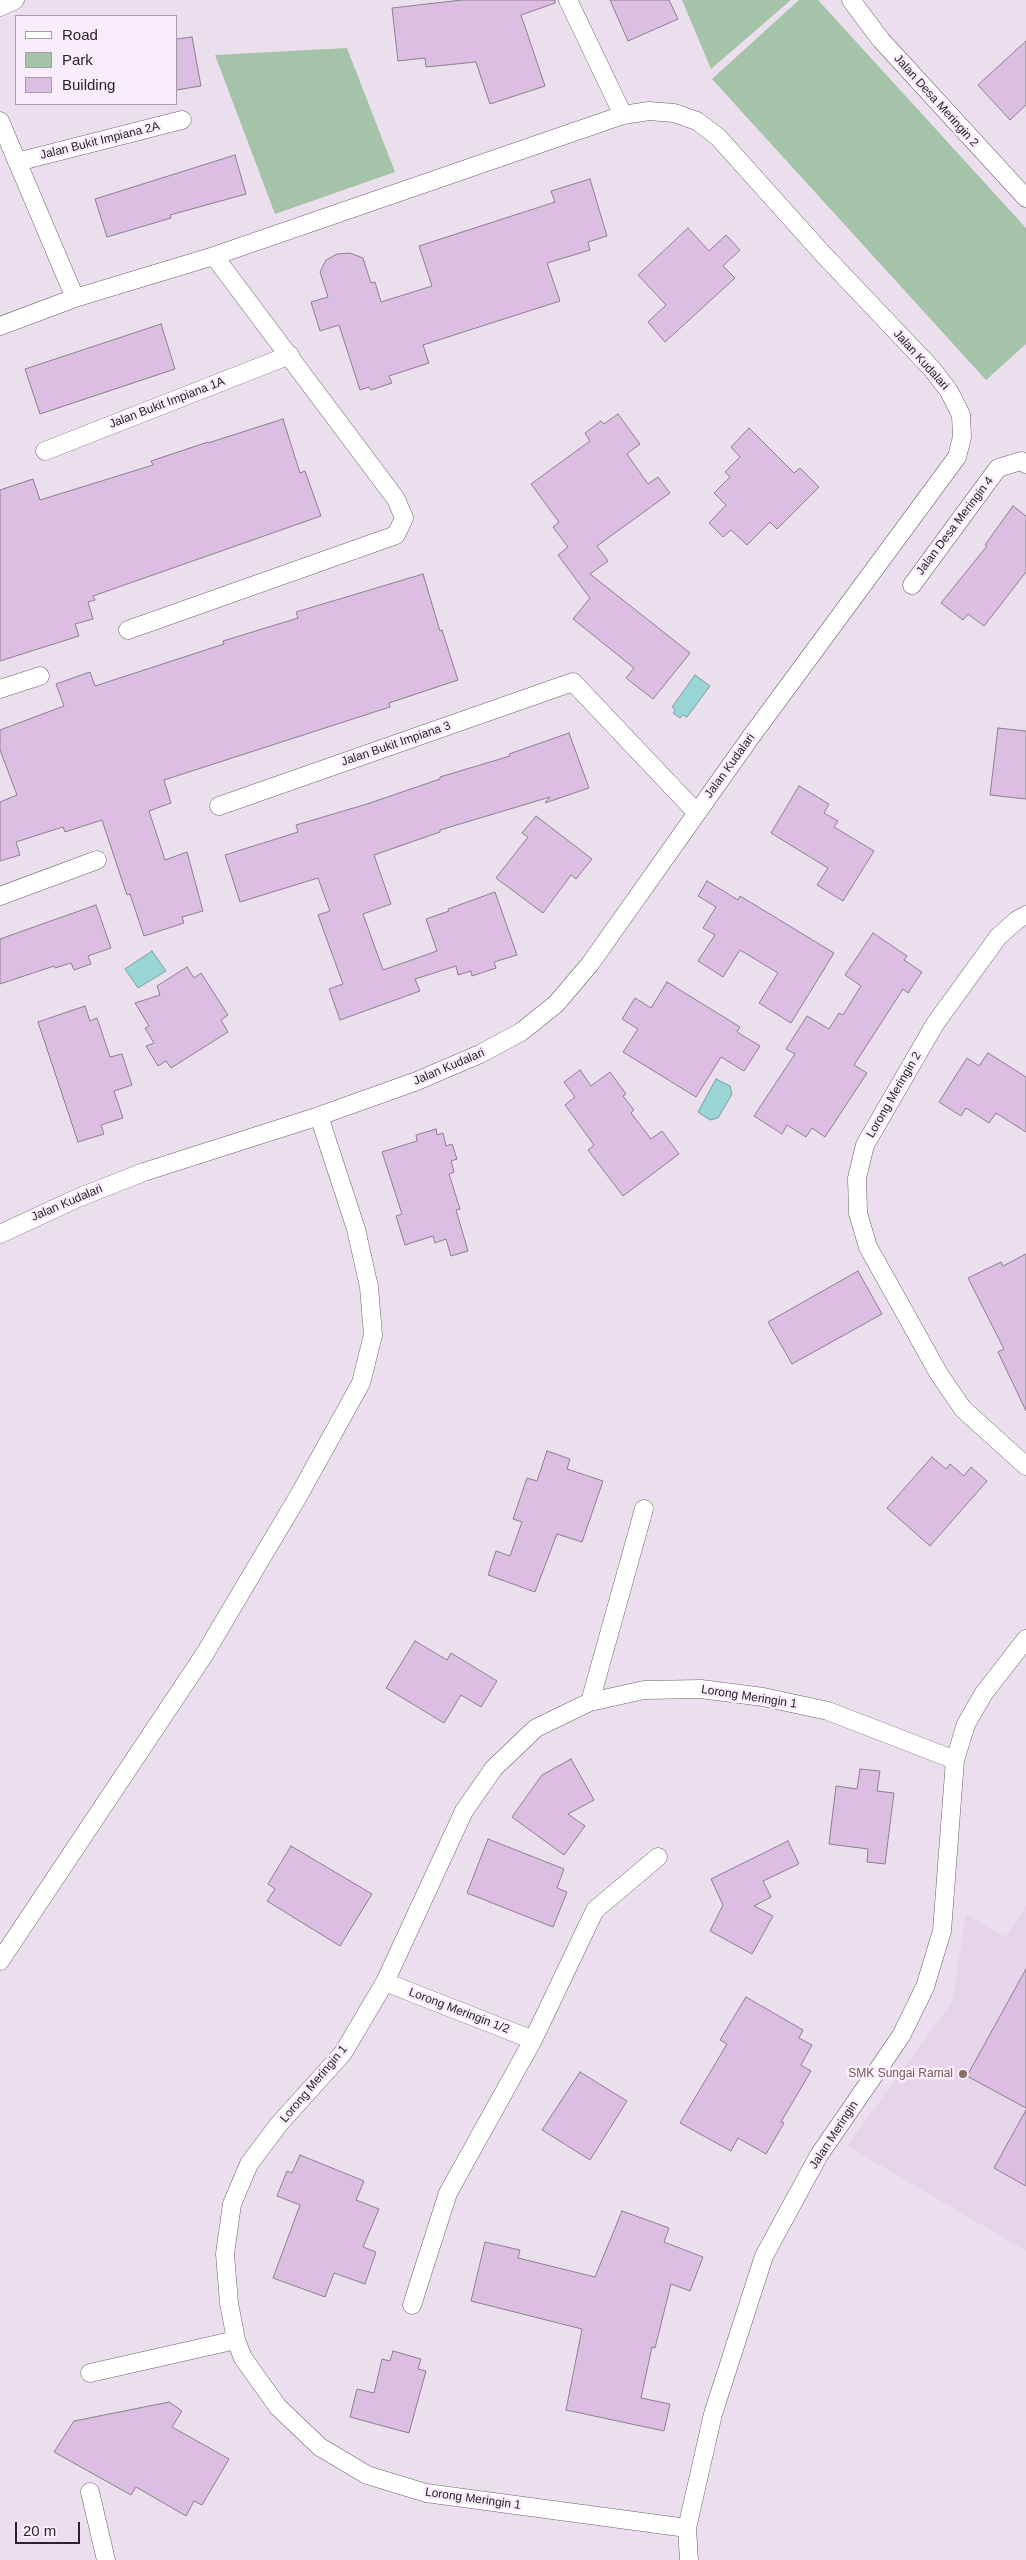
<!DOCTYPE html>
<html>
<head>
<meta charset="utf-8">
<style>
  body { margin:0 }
  #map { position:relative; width:1026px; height:2560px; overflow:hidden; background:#ebdfee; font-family:Arial,sans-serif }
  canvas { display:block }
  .legend { position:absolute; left:15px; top:15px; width:162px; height:90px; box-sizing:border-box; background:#f9ecfb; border:1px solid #a69ca7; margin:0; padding:6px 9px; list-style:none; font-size:15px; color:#29242a }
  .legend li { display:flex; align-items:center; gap:10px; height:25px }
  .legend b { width:25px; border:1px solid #a69ca7 }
  .scale { position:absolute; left:15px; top:2522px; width:65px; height:22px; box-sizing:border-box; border:2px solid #29242a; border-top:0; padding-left:6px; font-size:15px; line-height:18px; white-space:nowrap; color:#29242a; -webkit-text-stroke:4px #f9ecfb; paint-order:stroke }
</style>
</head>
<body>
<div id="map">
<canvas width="1026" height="2560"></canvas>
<ul class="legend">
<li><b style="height:6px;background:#fff"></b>Road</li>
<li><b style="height:14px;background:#a5c3a8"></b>Park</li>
<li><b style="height:14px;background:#dcbee2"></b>Building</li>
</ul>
<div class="scale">20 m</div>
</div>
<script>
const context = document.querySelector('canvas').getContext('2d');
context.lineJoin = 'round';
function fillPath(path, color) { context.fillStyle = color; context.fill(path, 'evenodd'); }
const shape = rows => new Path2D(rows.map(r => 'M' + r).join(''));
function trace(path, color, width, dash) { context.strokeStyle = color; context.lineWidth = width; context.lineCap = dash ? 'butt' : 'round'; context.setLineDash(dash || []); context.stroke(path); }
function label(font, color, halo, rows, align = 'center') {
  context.font = font + ' Arial,sans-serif'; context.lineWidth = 5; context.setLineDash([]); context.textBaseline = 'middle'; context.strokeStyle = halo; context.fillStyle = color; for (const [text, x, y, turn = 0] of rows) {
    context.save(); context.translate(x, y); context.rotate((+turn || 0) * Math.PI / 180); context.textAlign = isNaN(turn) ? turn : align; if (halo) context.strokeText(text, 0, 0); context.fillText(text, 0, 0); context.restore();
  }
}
fillPath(shape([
  [1026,1905,1026,2251,847,2146,952,2002,966,1914,1006,1937]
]), '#e6d4ea');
fillPath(shape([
  [682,0,791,0,711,69],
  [799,0,818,0,1026,228,1026,344,986,380,712,79],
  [347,48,395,172,275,214,215,55]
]), '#a5c3a8');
const water = shape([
  [695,675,710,686,687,717,683,715,680,718,673,713,675,710,672,707,695,675],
  [152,951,166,971,138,988,125,969,152,951],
  [716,1079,730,1086,732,1094,718,1118,710,1120,698,1112,716,1079]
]);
fillPath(water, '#9ad5d6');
trace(water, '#78a0a2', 1);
const building = shape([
  [462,0,555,0,555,3,521,15,545,86,490,104,476,62,426,67,425,58,398,61,392,8,462,0],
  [610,0,669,0,678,19,628,41,610,0],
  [192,37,201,86,176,90,176,39,192,37],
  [1026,41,1026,105,1010,120,978,85,1026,41],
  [235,155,246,194,170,215,171,218,107,237,95,199,235,155],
  [590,179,607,236,588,242,590,250,547,263,560,301,423,345,429,363,389,376,392,383,371,390,369,387,360,390,339,325,320,331,311,302,328,297,320,272,326,260,337,254,350,253,363,258,371,283,375,282,381,302,432,286,419,246,555,202,551,191,590,179],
  [688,228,709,251,726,235,740,250,723,266,735,278,665,342,648,322,666,305,638,275,688,228],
  [161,324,175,369,40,414,25,369,161,324],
  [618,414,640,444,627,454,648,484,658,477,670,493,597,546,608,561,590,574,690,653,653,699,626,678,634,668,573,619,590,598,558,555,568,547,553,527,559,522,531,484,590,441,585,433,601,421,604,424,618,414],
  [283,419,300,473,305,471,321,516,93,596,95,600,88,602,93,619,75,624,79,636,0,661,0,490,33,479,40,500,153,465,151,461,208,442,208,443,283,419],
  [749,428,794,473,800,468,819,487,777,529,770,522,747,545,731,530,723,537,709,523,726,505,714,493,730,477,725,472,740,457,731,447,749,428],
  [1013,506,1026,516,1026,572,984,626,968,614,963,620,941,603,987,546,985,545,1013,506],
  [423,574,440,631,442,630,458,680,389,703,390,707,164,780,171,803,149,811,165,860,187,852,203,911,182,917,184,923,144,936,130,894,127,895,102,820,65,832,63,827,16,842,20,855,0,861,0,802,17,795,0,750,0,730,64,706,56,684,90,672,95,686,224,644,223,641,298,618,296,612,423,574],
  [998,728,1026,731,1026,799,990,795,998,728],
  [569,733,589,788,545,803,550,797,440,830,440,832,374,855,391,904,363,914,383,970,437,951,426,919,449,911,448,909,495,892,517,955,494,962,496,968,472,976,471,971,458,975,456,966,415,979,420,991,340,1020,329,989,343,984,318,915,330,911,318,878,240,902,225,855,298,832,296,825,367,804,440,779,440,777,510,756,509,754,569,733],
  [799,786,829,804,824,813,838,821,834,827,874,851,843,901,817,885,828,868,771,833,799,786],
  [536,816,592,859,576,879,571,875,543,913,496,878,528,837,522,833,536,816],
  [707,881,738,900,740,896,834,953,791,1023,759,1003,778,973,740,950,723,977,698,961,715,935,703,928,716,907,698,896,707,881],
  [96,905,111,948,88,956,91,964,74,970,71,963,55,968,54,966,0,984,0,939,96,905],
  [873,933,907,956,904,960,922,972,908,993,903,989,854,1065,867,1073,825,1137,812,1128,806,1137,787,1125,782,1134,754,1116,795,1054,786,1049,807,1016,829,1029,839,1013,843,1015,861,986,845,975,873,933],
  [187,967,194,978,201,973,228,1015,221,1020,228,1032,171,1068,166,1061,158,1066,146,1046,154,1043,145,1028,149,1026,135,1003,160,995,157,986,187,967],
  [667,982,740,1027,737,1032,760,1046,744,1071,721,1057,696,1097,623,1052,638,1029,622,1019,635,998,651,1008,667,982],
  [85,1006,90,1021,97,1018,110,1057,122,1054,132,1085,114,1091,123,1118,101,1125,104,1134,78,1142,38,1022,85,1006],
  [988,1053,1026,1077,1026,1132,996,1113,989,1123,966,1108,961,1116,939,1102,967,1058,979,1066,988,1053],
  [580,1070,591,1086,610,1072,626,1094,623,1096,634,1110,631,1113,651,1139,662,1131,679,1154,623,1196,588,1150,594,1145,565,1105,575,1097,564,1082,580,1070],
  [436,1129,437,1135,443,1133,446,1146,452,1144,457,1159,451,1161,454,1172,449,1174,460,1209,456,1210,468,1251,451,1256,446,1239,435,1243,433,1236,405,1245,396,1216,402,1214,382,1152,417,1141,416,1135,436,1129],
  [1026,1254,1026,1411,998,1352,1004,1349,968,1278,1001,1262,1003,1266,1026,1254],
  [858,1271,882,1314,792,1364,768,1322,858,1271],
  [547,1451,570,1459,567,1469,603,1481,582,1542,557,1534,535,1592,488,1575,496,1551,510,1556,522,1522,513,1519,527,1478,537,1481,547,1451],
  [932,1457,946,1469,950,1464,964,1476,971,1467,987,1481,930,1546,887,1508,932,1457],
  [415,1641,447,1660,451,1653,497,1681,481,1707,461,1695,444,1723,386,1688,415,1641],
  [571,1759,594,1800,568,1814,585,1826,564,1855,512,1817,542,1775,571,1759],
  [860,1769,880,1771,877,1791,894,1793,885,1864,867,1862,868,1849,829,1844,836,1786,857,1789,860,1769],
  [488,1839,564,1869,557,1888,567,1892,553,1927,467,1893,488,1839],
  [788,1841,799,1864,763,1881,771,1897,754,1906,773,1916,752,1954,710,1931,723,1905,711,1879,788,1841],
  [291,1846,372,1894,340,1946,267,1901,275,1889,268,1884,291,1846],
  [1026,1969,1026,2108,967,2076,1026,1969],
  [746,1997,803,2030,799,2038,812,2045,801,2065,811,2071,781,2122,784,2123,766,2154,738,2138,731,2151,680,2123,727,2044,720,2040,746,1997],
  [580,2072,627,2101,590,2160,542,2130,580,2072],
  [1026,2110,1026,2186,994,2168,1026,2110],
  [300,2155,364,2181,356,2200,379,2209,363,2247,376,2252,365,2284,334,2273,325,2297,273,2278,300,2205,277,2196,287,2171,292,2173,300,2155],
  [622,2211,669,2228,664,2242,703,2257,690,2291,671,2284,655,2348,652,2347,641,2398,670,2404,664,2431,566,2410,582,2329,471,2301,485,2242,520,2250,518,2258,595,2277,622,2211],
  [393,2351,421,2359,418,2369,426,2371,409,2433,350,2417,357,2389,374,2393,382,2359,390,2361,393,2351],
  [169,2402,182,2411,172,2427,229,2459,202,2505,194,2501,186,2516,136,2487,131,2495,54,2452,74,2421,169,2402]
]);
fillPath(building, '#dcbee2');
trace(building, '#8c808e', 1);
const street = shape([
  [568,0,623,115],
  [851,0,881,40,1026,198],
  [0,7,15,0],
  [0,121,75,298],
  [17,162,182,120],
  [0,326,75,298,214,256,623,115,649,111,674,113,697,121,718,137,823,254,932,369,949,391,961,415,962,437,957,457,750,738,590,964,556,1004,521,1032,480,1054,417,1081,319,1116,144,1172,80,1197,0,1234],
  [45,451,290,355],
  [912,585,998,468,1021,461,1026,464],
  [128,630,396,535,404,518,396,499,214,256],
  [0,689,40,676],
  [219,806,573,682,696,812],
  [0,896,97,860],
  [1026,915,1017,920,998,937,935,1024,865,1145,857,1178,858,1213,868,1247,939,1374,963,1409,1026,1466],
  [590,1702,644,1509],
  [0,1961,204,1655,299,1495,361,1383,373,1335,369,1287,356,1229,319,1116],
  [385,1982,533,2040],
  [412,2305,448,2193,533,2040,595,1910,658,1857],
  [90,2373,236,2340],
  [90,2492,106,2560],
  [687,2528,426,2493,367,2475,320,2447,278,2407,243,2358,236,2340,229,2303,225,2254,232,2204,249,2164,279,2124,343,2053,385,1982,464,1811,494,1768,536,1728,590,1702,644,1690,701,1689,763,1697,828,1711,955,1760],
  [689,2560,687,2528,713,2414,764,2256,819,2155,901,2036,925,1987,942,1931,955,1760,966,1724,984,1693,1026,1639]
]);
trace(street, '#6c616e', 19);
trace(street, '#fff', 18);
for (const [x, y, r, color] of [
  [963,2074,5,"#8d6e63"]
]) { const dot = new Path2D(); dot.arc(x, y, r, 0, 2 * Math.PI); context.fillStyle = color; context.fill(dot); trace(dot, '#f9ecfb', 2); }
label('12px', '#29242a', '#f9ecfb', [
  ["Jalan Desa Meringin 2",936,101,48],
  ["Jalan Bukit Impiana 2A",100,141,-14],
  ["Jalan Kudalari",921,360,48],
  ["Jalan Bukit Impiana 1A",167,403,-21],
  ["Jalan Desa Meringin 4",955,526,-53],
  ["Jalan Bukit Impiana 3",396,744,-19],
  ["Jalan Kudalari",730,766,-54],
  ["Jalan Kudalari",449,1067,-23],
  ["Lorong Meringin 2",894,1095,-60],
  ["Jalan Kudalari",67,1203,-23],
  ["Lorong Meringin 1",749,1697,9],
  ["Lorong Meringin 1/2",459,2011,21],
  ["Lorong Meringin 1",314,2084,-50],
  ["Jalan Meringin",834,2135,-57],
  ["Lorong Meringin 1",473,2499,8]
]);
label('12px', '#785e54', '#f9ecfb', [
  ["SMK Sungai Ramal",953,2074]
], 'right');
</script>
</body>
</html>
